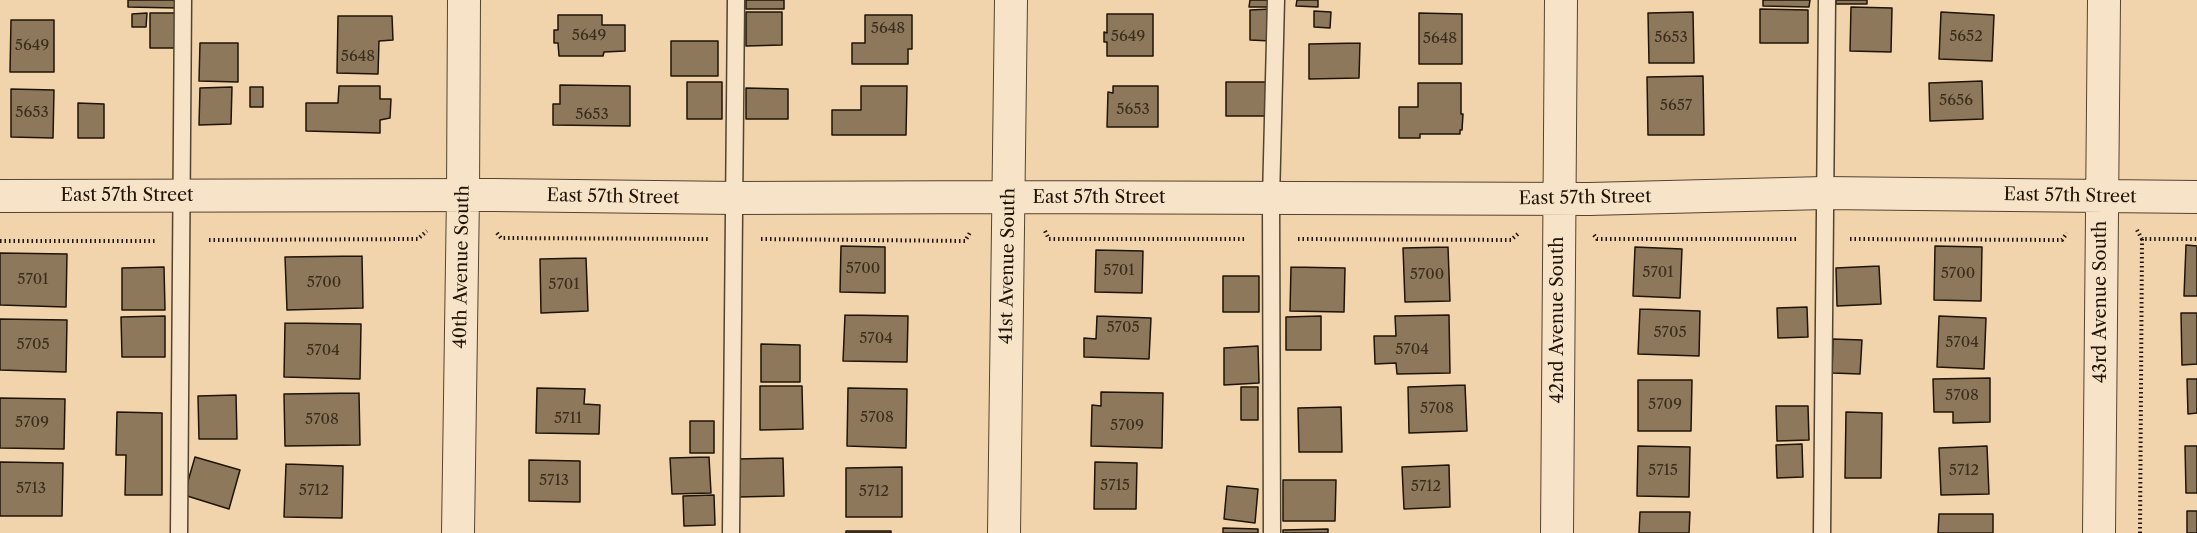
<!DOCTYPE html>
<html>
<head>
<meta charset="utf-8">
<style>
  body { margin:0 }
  canvas { display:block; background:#f1d4ab }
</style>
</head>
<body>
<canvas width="2197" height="533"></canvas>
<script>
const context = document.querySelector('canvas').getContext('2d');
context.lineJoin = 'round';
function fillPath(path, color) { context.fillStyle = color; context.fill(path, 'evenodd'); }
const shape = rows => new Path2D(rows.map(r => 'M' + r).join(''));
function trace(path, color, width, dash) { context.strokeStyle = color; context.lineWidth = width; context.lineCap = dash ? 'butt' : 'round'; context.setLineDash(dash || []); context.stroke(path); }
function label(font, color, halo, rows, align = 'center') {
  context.font = font + ' "Libre Caslon Text",serif'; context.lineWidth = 5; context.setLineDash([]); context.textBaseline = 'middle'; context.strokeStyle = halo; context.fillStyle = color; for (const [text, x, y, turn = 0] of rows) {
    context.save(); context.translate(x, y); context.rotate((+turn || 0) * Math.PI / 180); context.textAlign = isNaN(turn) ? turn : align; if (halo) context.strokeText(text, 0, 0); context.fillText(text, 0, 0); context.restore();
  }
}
const building = shape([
  [128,0,176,0,176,8,128,7,128,0],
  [746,0,784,0,784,9,746,9,746,0],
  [1250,0,1271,0,1271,7,1249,7,1250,0],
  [1297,0,1318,0,1318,7,1296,6,1297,0],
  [1763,0,1810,0,1809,7,1763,6,1763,0],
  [1836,0,1867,0,1867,4,1836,4,1836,0],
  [1851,7,1892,8,1891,52,1850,51,1851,7],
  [1271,9,1271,41,1250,40,1250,10,1271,9],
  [1760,9,1808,10,1808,43,1760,43,1760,9],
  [1314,11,1331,12,1330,28,1314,27,1314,11],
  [746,12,782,12,782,45,746,46,746,12],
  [1693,12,1694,63,1649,63,1648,13,1693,12],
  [1941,12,1994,15,1992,61,1939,59,1941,12],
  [147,13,146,27,132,27,132,14,147,13],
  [150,13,176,13,175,48,150,48,150,13],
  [1419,13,1462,14,1462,64,1419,64,1419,13],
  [1107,14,1153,14,1153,56,1107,56,1107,42,1104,42,1104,32,1107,33,1107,14],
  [558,15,602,15,602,25,625,25,625,51,604,52,603,56,559,56,558,43,554,43,554,30,558,30,558,15],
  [865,15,912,15,912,49,908,49,908,64,852,64,852,43,865,43,865,15],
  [338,16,392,16,393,40,379,41,378,74,337,73,338,16],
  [11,20,54,20,54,72,10,72,11,20],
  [671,41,718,41,718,76,671,76,671,41],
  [200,43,238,43,238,82,199,81,200,43],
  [1360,43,1359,78,1309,79,1309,44,1360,43],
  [1703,76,1704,135,1648,135,1647,77,1703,76],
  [1982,81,1983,119,1930,121,1929,83,1982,81],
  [687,82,722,82,722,119,687,119,687,82],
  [1226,82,1268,82,1268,116,1226,116,1226,82],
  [1418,83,1461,83,1461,114,1463,114,1462,130,1460,130,1460,134,1420,134,1420,138,1399,138,1399,107,1418,107,1418,83],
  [560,85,630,86,630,126,553,125,553,104,560,104,560,85],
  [339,86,380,86,380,99,391,99,390,118,380,120,380,133,306,131,306,103,338,103,339,86],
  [861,86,907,86,906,135,832,135,832,110,861,110,861,86],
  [1113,86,1158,86,1158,127,1107,127,1108,92,1113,93,1113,86],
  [232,87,231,124,199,125,200,88,232,87],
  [250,87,263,87,263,107,250,107,250,87],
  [746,88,788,89,788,119,746,119,746,88],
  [11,89,54,90,53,138,11,137,11,89],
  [78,103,104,104,104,138,78,138,78,103],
  [2186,245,2197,246,2197,296,2184,296,2186,245],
  [841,246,885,247,885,293,840,292,841,246],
  [1935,246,1982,247,1981,301,1934,300,1935,246],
  [1448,247,1450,301,1405,302,1403,248,1448,247],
  [1635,247,1682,249,1680,298,1633,296,1635,247],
  [1096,250,1143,251,1142,293,1095,292,1096,250],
  [0,253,67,254,66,307,0,305,0,253],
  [362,256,363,308,287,310,285,257,362,256],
  [586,258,588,311,541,313,540,259,586,258],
  [1879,266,1881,304,1837,306,1836,268,1879,266],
  [164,267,165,310,122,310,122,268,164,267],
  [1291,267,1345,268,1344,312,1290,311,1291,267],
  [1223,276,1259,276,1259,312,1223,312,1223,276],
  [1807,307,1808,337,1778,338,1777,308,1807,307],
  [1640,309,1700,311,1699,356,1638,354,1640,309],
  [2181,313,2197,313,2197,364,2182,365,2181,313],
  [845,315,908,316,907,362,843,361,845,315],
  [1449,315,1450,373,1397,374,1396,363,1375,364,1374,336,1396,336,1395,316,1449,315],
  [165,316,165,357,122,357,121,317,165,316],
  [1097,316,1151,318,1149,359,1084,357,1084,338,1096,339,1097,316],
  [1321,316,1321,350,1286,350,1286,317,1321,316],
  [1939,316,1986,318,1984,369,1937,367,1939,316],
  [0,319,67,320,66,372,0,370,0,319],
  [285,323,361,324,360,379,284,377,285,323],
  [1833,339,1862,340,1860,374,1832,373,1833,339],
  [761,344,800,345,800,382,761,382,761,344],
  [1258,346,1259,383,1224,385,1224,348,1258,346],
  [1990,378,1990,422,1953,423,1953,412,1934,412,1933,379,1990,378],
  [2187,379,2197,379,2197,413,2188,414,2187,379],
  [1638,380,1692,380,1691,431,1638,431,1638,380],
  [1465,385,1467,431,1409,433,1408,387,1465,385],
  [760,386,802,386,803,429,760,430,760,386],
  [1241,387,1258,387,1258,420,1241,420,1241,387],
  [537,388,585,389,584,404,600,405,599,434,536,433,537,388],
  [848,388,907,389,906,448,847,446,848,388],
  [1101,392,1163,393,1162,448,1091,446,1092,405,1101,406,1101,392],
  [359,393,360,445,285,446,284,394,359,393],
  [236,395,237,439,199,439,198,396,236,395],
  [0,398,65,399,64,449,0,448,0,398],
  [1776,406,1808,406,1809,440,1777,441,1776,406],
  [1341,407,1342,452,1299,452,1298,408,1341,407],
  [117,412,162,413,162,495,125,495,126,455,116,455,117,412],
  [1846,412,1882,413,1881,478,1845,478,1846,412],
  [690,421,714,421,714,453,690,453,690,421],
  [1802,444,1803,477,1777,478,1776,445,1802,444],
  [1638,446,1690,447,1689,497,1637,496,1638,446],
  [1987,446,1989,494,1941,495,1939,448,1987,446],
  [2185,446,2197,446,2197,493,2186,493,2185,446],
  [195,457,240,470,229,509,184,495,195,457],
  [709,457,711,493,672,494,670,458,709,457],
  [783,458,784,496,738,497,737,459,783,458],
  [529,460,580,461,580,502,529,501,529,460],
  [0,462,63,463,62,516,0,516,0,462],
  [1095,462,1137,463,1136,509,1094,509,1095,462],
  [286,464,343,466,342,518,284,517,286,464],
  [1449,465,1450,507,1404,509,1402,467,1449,465],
  [902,467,902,517,846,517,846,468,902,467],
  [1283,480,1336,480,1335,521,1283,521,1283,480],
  [1227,486,1258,489,1255,523,1224,519,1227,486],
  [714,495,715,525,684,526,683,496,714,495],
  [2187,511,2197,511,2197,533,2187,533,2187,511],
  [1640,512,1690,512,1689,533,1639,533,1640,512],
  [1939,514,1993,514,1993,533,1938,533,1939,514],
  [1223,528,1258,529,1258,533,1223,533,1223,528],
  [1328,529,1328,533,1283,533,1283,530,1328,529],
  [846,531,891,531,891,533,846,533,846,531]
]);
fillPath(building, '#8d785c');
trace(building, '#201406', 1.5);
const lane = shape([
  [179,533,183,0],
  [731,533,736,0],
  [1272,533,1271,199,1276,0],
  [1822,533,1827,0]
]);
const street = shape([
  [0,196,494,195,736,198,1009,197,1589,199,1824,193,2197,197],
  [458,533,463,195,464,0],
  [1004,533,1011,0],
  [1557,533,1561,0],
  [2099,533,2104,0]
]);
trace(lane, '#54442f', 19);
trace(street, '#54442f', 34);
trace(shape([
  [2137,230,2142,239,2197,239],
  [1045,231,1049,239,1246,239],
  [497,233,501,238,709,239],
  [1594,235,1597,239,1797,239],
  [761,239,965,241,971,231],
  [1298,239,1511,240,1519,233],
  [1850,239,2062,240,2067,233],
  [209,240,418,239,427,231],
  [0,241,156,241],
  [2140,533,2142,239]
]), '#201406', 4, [1.5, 3]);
trace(lane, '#f6e3c8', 16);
trace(street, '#f6e3c8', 32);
label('15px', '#3b2d1c', null, [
  ["5648",888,29],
  ["5649",589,36],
  ["5649",1128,37],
  ["5652",1966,37],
  ["5653",1671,38],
  ["5648",1440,39],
  ["5649",32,46],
  ["5648",358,57],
  ["5656",1956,101],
  ["5657",1676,106],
  ["5653",1133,110],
  ["5653",32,113],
  ["5653",592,115],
  ["5700",863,269],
  ["5701",1119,271],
  ["5701",1658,273],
  ["5700",1958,274],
  ["5700",1427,275],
  ["5701",33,280],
  ["5700",324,283],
  ["5701",564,285],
  ["5705",1123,328],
  ["5705",1670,333],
  ["5704",876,339],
  ["5704",1962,343],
  ["5705",33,345],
  ["5704",1412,350],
  ["5704",323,351],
  ["5708",1962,396],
  ["5709",1665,405],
  ["5708",1437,409],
  ["5708",877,418],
  ["5711",568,419],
  ["5708",322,420],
  ["5709",32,423],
  ["5709",1127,426],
  ["5715",1663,471],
  ["5712",1964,471],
  ["5713",554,481],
  ["5715",1115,486],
  ["5712",1426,487],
  ["5713",31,489],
  ["5712",314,491],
  ["5712",874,492]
]);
label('18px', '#201406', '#f6e3c8', [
  ["East 57th Street",127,196],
  ["East 57th Street",2070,196,1],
  ["East 57th Street",613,197,1],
  ["East 57th Street",1099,198],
  ["East 57th Street",1585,198,-1],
  ["41st Avenue South",1008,266,-89],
  ["40th Avenue South",462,267,-89],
  ["43rd Avenue South",2101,302,-90],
  ["42nd Avenue South",1558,320,-90]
]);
</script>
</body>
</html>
